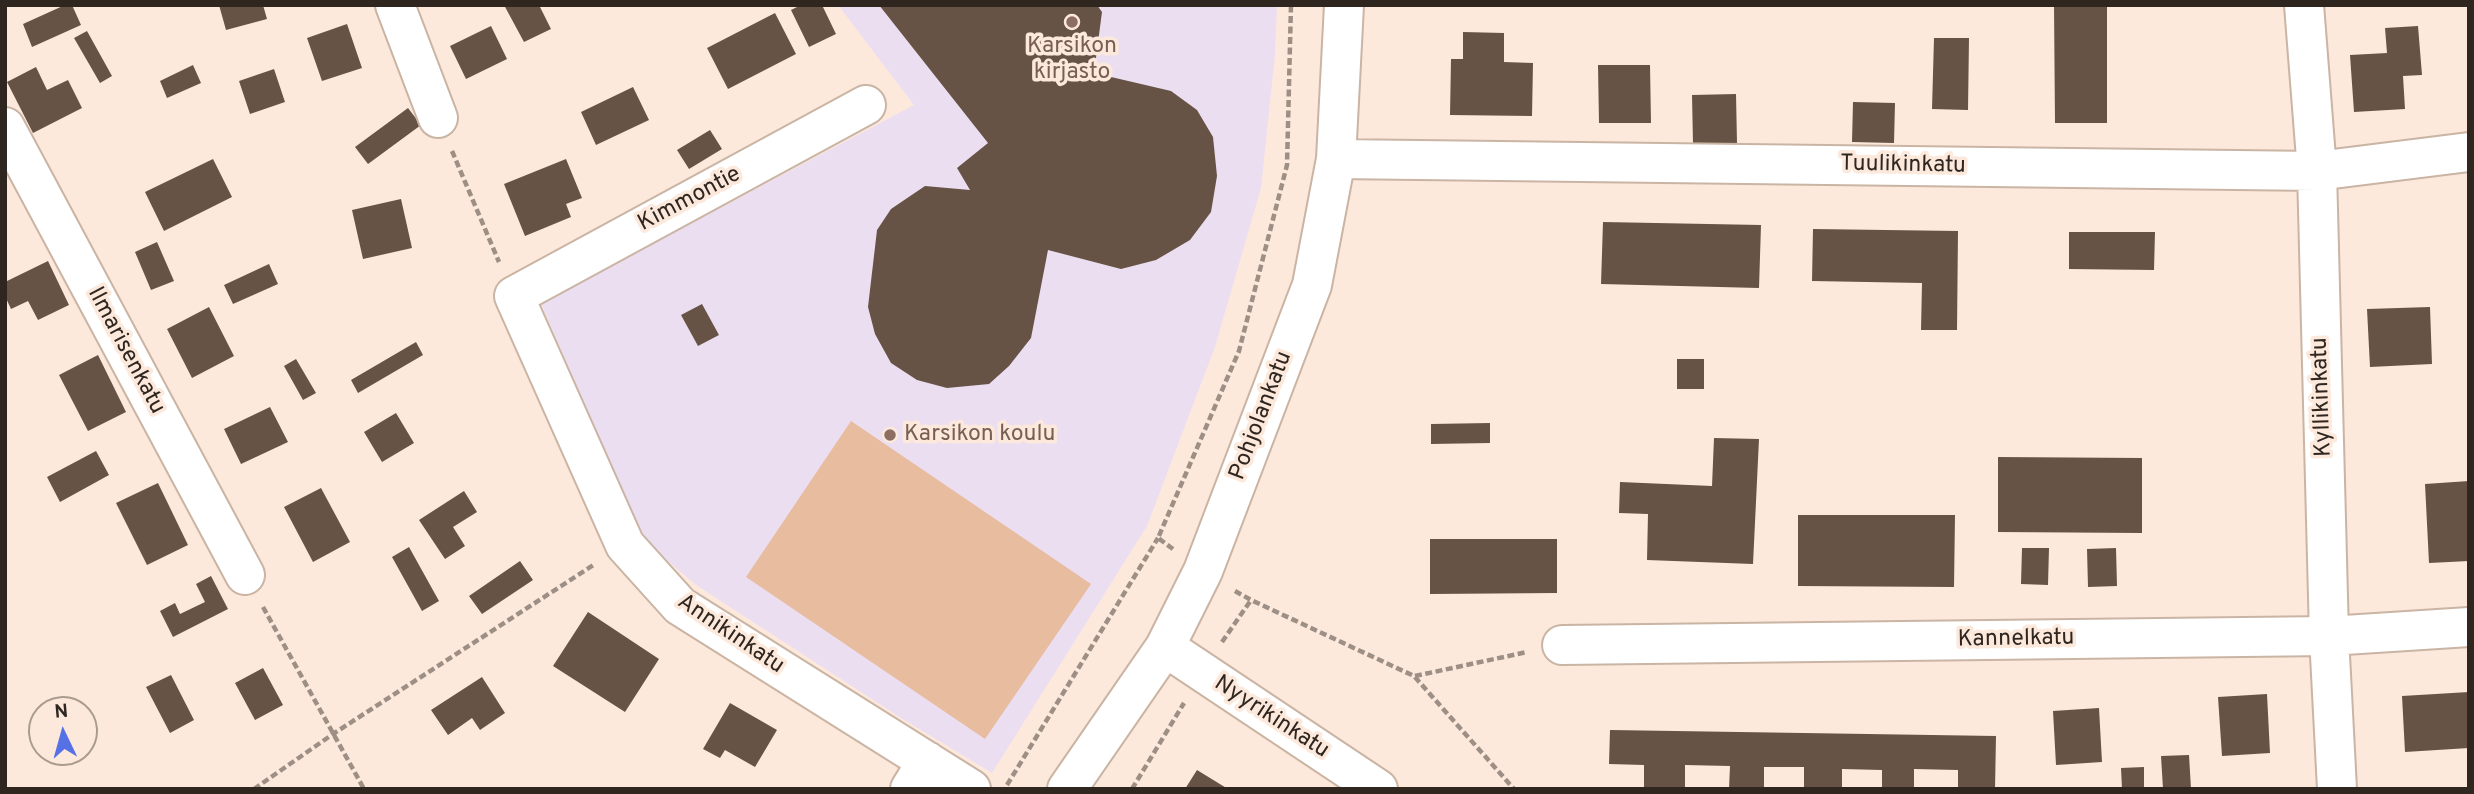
<!DOCTYPE html>
<html>
<head>
<meta charset="utf-8">
<style>
  body { margin:0 }
  #map { position:relative; width:2474px; height:794px; overflow:hidden; background:#fce9dc; font-family:Overpass,sans-serif }
  canvas { display:block }
  .frame { position:absolute; inset:0; border:7px solid #2f2620; pointer-events:none }
  .north { position:absolute; left:28px; top:696px; width:70px; height:70px; box-sizing:border-box; background:#fce9dc; border:2px solid #aa9b91; border-radius:50%; rotate:355deg; font-size:19px; font-weight:700; line-height:28px; text-align:center; color:#2f2620 }
  .north::after { content:''; display:block; margin:auto; width:24px; height:32px; background:#5670e6; clip-path:polygon(50% 0,100% 100%,50% 72%,0 100%) }
</style>
</head>
<body>
<div id="map">
<canvas width="2474" height="794"></canvas>
<div class="frame"></div>
<div class="north">N</div>
</div>
<script>
const context = document.querySelector('canvas').getContext('2d');
context.lineJoin = 'round';
function fillPath(path, color) { context.fillStyle = color; context.fill(path, 'evenodd'); }
const shape = rows => new Path2D(rows.map(r => 'M' + r).join(''));
function trace(path, color, width, dash) { context.strokeStyle = color; context.lineWidth = width; context.lineCap = dash ? 'butt' : 'round'; context.setLineDash(dash || []); context.stroke(path); }
function label(font, color, halo, rows, align = 'center') {
  context.font = font + ' Overpass,sans-serif'; context.lineWidth = 7; context.setLineDash([]); context.textBaseline = 'middle'; context.strokeStyle = halo; context.fillStyle = color; for (const [text, x, y, turn = 0] of rows) {
    context.save(); context.translate(x, y); context.rotate((+turn || 0) * Math.PI / 180); context.textAlign = isNaN(turn) ? turn : align; if (halo) context.strokeText(text, 0, 0); context.fillText(text, 0, 0); context.restore();
  }
}
fillPath(shape([
  [838,5,1277,5,1275,55,1261,188,1215,347,1147,526,992,773,901,718,696,585,656,551,635,523,541,303,914,105]
]), '#ecdef1');
fillPath(shape([
  [851,421,1091,584,985,739,746,577]
]), '#e8bc9e');
fillPath(shape([
  [65,5,72,5,81,25,32,47,23,24],
  [219,5,263,5,267,19,226,30],
  [504,5,539,5,551,29,524,42],
  [801,5,822,5,836,34,809,47,791,10],
  [879,5,1097,5,1102,12,1094,73,1171,91,1197,110,1213,137,1217,176,1211,212,1190,240,1156,260,1121,269,1048,250,1031,338,1009,366,989,384,947,388,917,380,891,363,875,334,868,307,877,230,891,209,925,186,970,190,957,168,988,143],
  [2054,5,2107,5,2107,123,2055,123],
  [775,13,796,54,728,89,707,48],
  [347,24,362,68,322,81,307,38],
  [491,26,507,59,466,79,450,46],
  [2418,26,2422,75,2403,76,2405,109,2354,112,2350,55,2387,53,2385,28],
  [87,31,112,76,100,83,74,38],
  [1463,32,1504,33,1504,62,1533,63,1532,116,1450,115,1451,59,1463,59],
  [1934,38,1969,38,1968,110,1932,109],
  [193,65,201,83,167,98,160,81],
  [1598,65,1650,65,1651,123,1599,123],
  [36,67,47,90,68,80,82,108,33,133,7,82],
  [274,69,285,102,250,114,239,81],
  [633,87,649,120,596,145,581,112],
  [1736,94,1737,143,1693,144,1692,95],
  [1853,102,1895,103,1894,143,1852,142],
  [408,108,421,125,368,164,355,147],
  [710,130,722,149,689,169,677,150],
  [213,159,232,197,164,231,145,192],
  [566,159,582,198,566,204,571,217,525,236,504,184],
  [401,199,412,248,363,259,352,210],
  [1603,222,1761,225,1759,288,1601,284],
  [1813,229,1958,231,1957,330,1921,330,1922,283,1812,281],
  [2069,232,2155,232,2154,270,2069,269],
  [157,242,174,281,151,290,135,252],
  [48,261,69,305,38,320,28,301,11,309,5,296,5,282],
  [269,264,278,284,233,304,224,285],
  [702,304,719,335,698,346,681,315],
  [209,307,234,356,192,378,167,329],
  [2430,307,2432,364,2370,367,2367,309],
  [416,342,423,355,358,393,351,380],
  [98,355,126,412,88,431,59,375],
  [296,359,316,393,303,400,284,366],
  [1677,359,1704,359,1704,389,1677,389],
  [270,407,288,442,241,464,224,429],
  [396,413,414,443,382,462,364,432],
  [1490,423,1490,443,1431,444,1431,424],
  [1714,438,1759,439,1753,564,1647,560,1648,514,1619,513,1620,482,1712,486],
  [96,451,109,475,60,502,47,477],
  [1998,457,2142,458,2142,533,1998,532],
  [2469,481,2469,561,2429,563,2425,484],
  [158,483,188,545,147,565,116,503],
  [321,488,350,542,313,562,284,507],
  [464,491,477,512,453,527,465,546,445,559,419,520],
  [1798,515,1955,515,1954,587,1798,586],
  [1430,539,1557,539,1557,593,1430,594],
  [409,547,439,601,422,611,392,557],
  [2022,548,2049,548,2048,585,2021,584],
  [2116,548,2117,586,2088,587,2087,549],
  [520,561,533,580,482,614,469,596],
  [211,576,228,609,173,637,160,611,175,603,180,614,205,602,196,584],
  [588,612,659,659,625,712,553,666],
  [263,668,283,705,255,720,235,683],
  [171,675,194,720,170,733,146,687],
  [482,677,505,713,480,730,472,718,448,735,431,710],
  [2469,692,2469,748,2405,752,2402,696],
  [2267,694,2270,753,2222,756,2218,697],
  [730,703,777,730,755,767,725,750,720,758,703,749],
  [2099,708,2102,762,2056,765,2053,711],
  [1610,730,1996,736,1995,789,1958,789,1958,770,1914,769,1914,789,1882,789,1882,770,1842,769,1842,789,1804,789,1804,767,1764,767,1764,789,1729,789,1730,766,1685,765,1685,789,1644,789,1644,765,1609,764],
  [2189,755,2191,789,2163,789,2161,756],
  [2144,767,2144,789,2122,789,2121,768],
  [1197,770,1228,789,1185,789]
]), '#665345');
const minor = shape([
  [395,5,438,118],
  [2304,5,2317,171,2329,636,2337,789],
  [866,105,514,296,625,545,680,606,971,789],
  [5,127,245,575],
  [1336,159,2317,171,2469,152],
  [1562,645,2329,636,2469,627],
  [1165,647,1378,789],
  [910,789,927,761],
  [1067,789,1165,647,1203,571,1312,285,1336,159,1344,5]
]);
trace(minor, '#cab4a4', 42);
trace(shape([
  [452,151,499,262],
  [1173,549,1158,538,1239,351,1287,165,1291,5],
  [1235,591,1251,600,1414,676,1514,789],
  [263,607,364,789],
  [1222,642,1251,600],
  [1415,676,1527,652],
  [1007,785,1158,538],
  [254,789,333,734,595,564],
  [1132,789,1184,703]
]), '#9d8f85', 4.5, [7, 3.5]);
trace(minor, '#fff', 38);
for (const [x, y, r, color] of [
  [1072,22,7,"#8d6e63"],
  [890,435,7,"#8d6e63"]
]) { const dot = new Path2D(); dot.arc(x, y, r, 0, 2 * Math.PI); context.fillStyle = color; context.fill(dot); trace(dot, '#fce9dc', 2.5); }
label('23px', '#785e54', '#fce9dc', [
  ["Karsikon",1072,47],
  ["kirjasto",1072,73],
  ["Karsikon koulu",904,435,"left"]
]);
label('23px', '#2f2620', '#fce9dc', [
  ["Tuulikinkatu",1903,166,1],
  ["Kimmontie",690,200,-28],
  ["Ilmarisenkatu",125,351,62],
  ["Kyllikinkatu",2323,397,-92],
  ["Pohjolankatu",1262,416,-69],
  ["Annikinkatu",730,635,34],
  ["Kannelkatu",2016,640,-1],
  ["Nyyrikinkatu",1271,718,33]
]);
</script>
</body>
</html>
